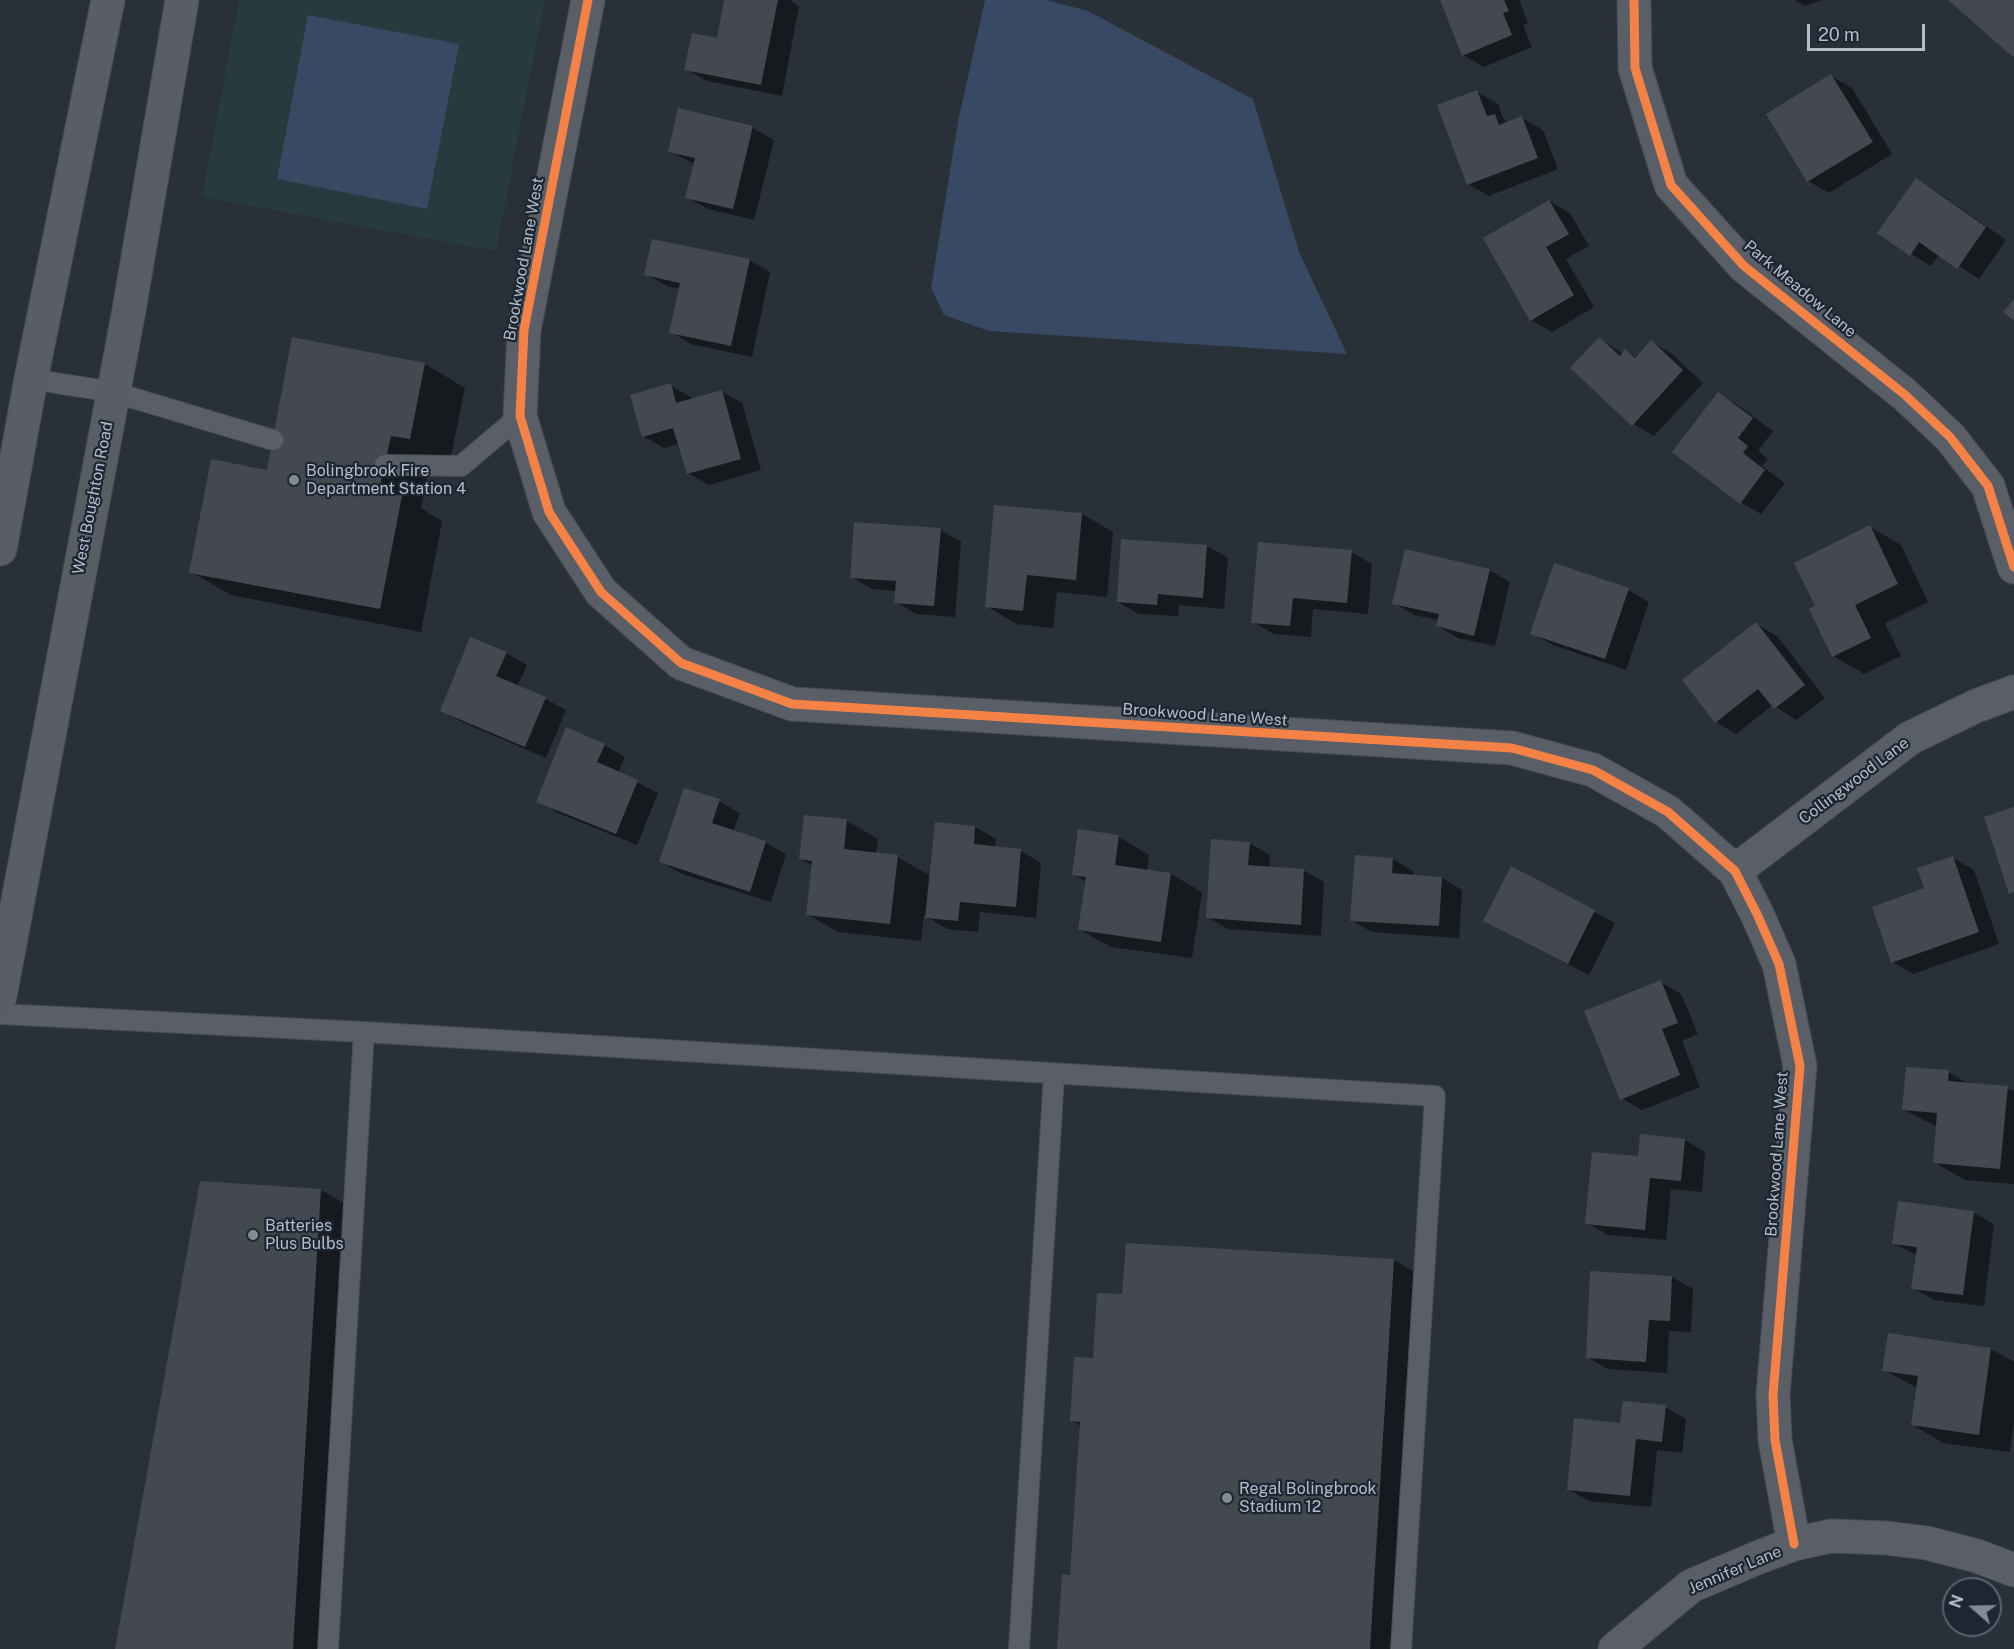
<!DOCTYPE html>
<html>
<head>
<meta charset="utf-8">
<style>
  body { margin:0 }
  #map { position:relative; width:2014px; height:1649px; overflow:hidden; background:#2a3038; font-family:"Public Sans",sans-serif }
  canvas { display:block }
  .north { position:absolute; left:1942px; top:1577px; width:60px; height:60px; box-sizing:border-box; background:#1d2633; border:2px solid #59626f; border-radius:50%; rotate:290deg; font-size:16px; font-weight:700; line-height:24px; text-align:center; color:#b4bcc9 }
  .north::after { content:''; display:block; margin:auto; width:21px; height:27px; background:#848b96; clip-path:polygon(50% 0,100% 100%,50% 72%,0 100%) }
  .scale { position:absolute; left:1807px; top:24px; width:118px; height:27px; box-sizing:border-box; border:3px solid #b4bcc9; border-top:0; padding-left:8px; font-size:18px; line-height:21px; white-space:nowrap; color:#b4bcc9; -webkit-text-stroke:4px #1d2633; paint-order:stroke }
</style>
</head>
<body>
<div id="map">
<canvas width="2014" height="1649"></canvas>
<div class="north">N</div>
<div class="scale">20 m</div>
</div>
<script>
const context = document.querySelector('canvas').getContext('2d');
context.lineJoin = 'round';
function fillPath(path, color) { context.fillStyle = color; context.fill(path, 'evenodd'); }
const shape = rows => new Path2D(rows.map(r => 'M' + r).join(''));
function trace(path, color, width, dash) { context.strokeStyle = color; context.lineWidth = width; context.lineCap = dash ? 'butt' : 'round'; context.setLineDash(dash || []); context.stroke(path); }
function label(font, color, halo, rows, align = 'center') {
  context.font = font + ' "Public Sans",sans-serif'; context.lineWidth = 4.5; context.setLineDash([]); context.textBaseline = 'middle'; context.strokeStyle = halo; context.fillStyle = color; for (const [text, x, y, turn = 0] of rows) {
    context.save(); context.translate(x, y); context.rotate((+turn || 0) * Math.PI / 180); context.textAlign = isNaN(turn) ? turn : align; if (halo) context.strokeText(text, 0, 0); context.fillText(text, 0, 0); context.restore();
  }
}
fillPath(shape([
  [239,0,545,0,496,251,202,197]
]), '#273a3e');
fillPath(shape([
  [985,0,1046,0,1088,11,1253,99,1299,252,1347,354,989,331,944,315,931,288,958,122],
  [308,15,459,44,427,209,277,179]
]), '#384963');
fillPath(shape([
  [726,0,790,0,799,6,782,96,707,81,686,69,719,39],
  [1441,0,1519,0,1528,23,1523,25,1532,47,1484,67,1463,55],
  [1794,0,1822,0,1805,6],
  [1831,76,1852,88,1892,154,1829,193,1808,181],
  [1477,92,1498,104,1504,120,1509,123,1522,118,1543,130,1558,169,1489,196,1468,184],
  [679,110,753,128,774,140,754,220,708,209,687,197,695,164,669,151],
  [1916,180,1937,192,2006,240,1979,279,1940,254,1931,266,1911,254],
  [1549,201,1570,213,1589,246,1566,259,1594,307,1552,332,1531,320],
  [749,260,770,272,752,357,691,344,671,332,680,289,667,286,646,274],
  [1599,338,1623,354,1626,351,1637,358,1652,342,1672,354,1703,383,1654,436,1633,424],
  [425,364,465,388,450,461,431,458,421,508,442,521,421,632,231,595,191,572,269,471],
  [670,385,691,397,692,400,721,391,742,403,761,470,709,485,688,473,679,444,664,448,643,436],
  [1719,394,1739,406,1773,431,1758,451,1768,459,1762,466,1785,483,1761,514,1740,502],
  [1082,514,1113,532,1107,597,1057,592,1053,628,1017,624,986,606],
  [1870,527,1901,545,1928,602,1885,623,1901,656,1864,674,1833,656,1817,607],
  [940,530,961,542,955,617,916,614,896,602,896,591,872,589,851,577],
  [1207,546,1228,558,1224,609,1179,605,1178,616,1139,614,1118,602],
  [1351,552,1372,564,1368,614,1313,609,1311,637,1274,634,1253,622],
  [1489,570,1510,582,1495,646,1458,638,1438,626,1439,620,1414,615,1394,603],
  [1628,590,1649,602,1626,670,1553,645,1532,633],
  [1756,624,1777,636,1825,698,1796,720,1773,705,1736,734,1716,722],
  [506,653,527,665,517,687,546,699,566,710,546,758,462,722,442,711],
  [604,745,625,757,618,773,658,793,637,845,558,813,538,801],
  [719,801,740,813,733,832,766,843,786,854,771,902,682,874,661,862],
  [805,816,847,821,878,839,876,854,897,857,931,876,975,827,996,839,995,848,1021,851,1041,863,1036,918,980,912,978,932,947,929,924,915,921,941,838,932,807,914,813,866,801,859],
  [1119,837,1149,855,1147,871,1171,874,1202,892,1192,958,1111,947,1080,930,1087,882,1073,874],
  [1249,843,1270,855,1269,868,1303,870,1324,882,1321,936,1228,929,1207,917],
  [1953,858,1974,870,1999,944,1913,974,1893,962,1926,889],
  [1393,859,1413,871,1413,876,1442,878,1462,890,1459,938,1372,932,1351,920],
  [1512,868,1615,923,1589,975,1505,932],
  [1660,982,1681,994,1698,1034,1682,1041,1700,1087,1642,1110,1621,1098],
  [1948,1072,1969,1084,2007,1088,2014,1091,2014,1184,1965,1180,1934,1162,1937,1127,1903,1109],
  [1685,1140,1705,1152,1702,1192,1671,1189,1666,1240,1608,1235,1587,1223,1639,1158],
  [321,1190,352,1208,325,1649,116,1649],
  [1974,1213,1994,1224,1984,1306,1934,1300,1913,1288,1918,1256,1893,1243],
  [1127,1244,1394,1260,1425,1278,1402,1649,1061,1649,1072,1576,1081,1426,1071,1420,1124,1296],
  [1592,1273,1672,1277,1693,1289,1691,1332,1669,1331,1667,1373,1608,1369,1587,1357],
  [1991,1349,2014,1362,2014,1423,2010,1452,1943,1443,1913,1425,1918,1388,1884,1370],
  [1665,1407,1686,1419,1682,1453,1657,1450,1651,1507,1589,1501,1568,1489,1622,1425]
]), '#0007');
fillPath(shape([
  [724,0,778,0,761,85,684,70,692,33,717,38],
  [1440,0,1504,0,1509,11,1503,13,1512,35,1462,56],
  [1948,0,2014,0,2014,55,2013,57],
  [1831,74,1873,142,1807,182,1766,114],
  [1477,90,1487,116,1495,114,1499,125,1522,116,1538,158,1467,185,1437,105],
  [678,108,753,126,733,209,685,198,695,158,668,152],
  [1916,178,1986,227,1957,269,1919,242,1910,256,1877,233],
  [1549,200,1569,234,1546,247,1574,295,1530,321,1483,238],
  [652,239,750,259,731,346,669,333,680,283,644,275],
  [2014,299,2014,321,2003,312],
  [292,337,425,363,410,439,391,436,379,491,402,496,380,609,189,573,211,459,267,470],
  [1599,337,1620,356,1625,349,1635,358,1651,340,1683,370,1632,426,1570,368],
  [671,383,676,403,722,390,741,459,687,474,673,428,642,437,630,395],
  [1718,392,1753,418,1738,438,1748,446,1743,453,1765,470,1740,504,1672,452],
  [994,505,1082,513,1076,580,1027,575,1023,611,985,607],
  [854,522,941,528,934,606,894,603,896,581,850,578],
  [1870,525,1898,584,1855,605,1871,638,1832,657,1809,609,1815,606,1794,563],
  [1121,539,1207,545,1203,598,1158,594,1157,605,1117,602],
  [1258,542,1352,550,1347,603,1293,598,1290,626,1251,623],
  [1405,549,1490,569,1474,636,1436,626,1439,614,1392,604],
  [1554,563,1629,588,1605,659,1530,634],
  [1756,622,1805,685,1774,709,1758,689,1715,723,1682,680],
  [470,637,507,652,496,676,546,697,525,747,440,711],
  [566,727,605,744,597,762,638,780,616,834,536,802],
  [684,788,720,799,712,823,766,841,750,892,659,862],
  [2014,807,2014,892,2009,894,1984,817],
  [804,815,847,819,844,849,898,855,890,924,806,915,812,861,799,859],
  [935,822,975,826,974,844,1021,849,1016,907,960,902,958,921,925,918],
  [1078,829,1119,835,1115,865,1171,873,1161,942,1078,930,1086,877,1072,875],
  [1211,839,1250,842,1248,865,1304,869,1301,925,1206,918],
  [1355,855,1393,858,1392,873,1442,877,1439,926,1350,921],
  [1953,856,1979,932,1891,963,1872,907,1924,888,1917,868],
  [1511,866,1595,910,1568,964,1483,921],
  [1661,980,1678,1023,1662,1029,1680,1075,1620,1100,1584,1011],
  [1906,1067,1949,1070,1948,1081,2008,1086,2000,1169,1933,1163,1937,1113,1902,1110],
  [1640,1134,1685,1139,1681,1181,1650,1178,1645,1230,1585,1224,1592,1152,1638,1156],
  [200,1181,321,1189,293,1649,115,1649],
  [1898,1201,1974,1211,1963,1295,1911,1289,1917,1247,1892,1244],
  [1126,1243,1394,1259,1370,1649,1057,1649,1062,1574,1070,1575,1080,1422,1070,1421,1074,1357,1093,1358,1097,1293,1122,1294],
  [1590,1271,1672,1276,1670,1321,1649,1320,1646,1362,1586,1358],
  [1888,1333,1991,1348,1979,1435,1911,1425,1918,1376,1882,1371],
  [1623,1401,1666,1405,1662,1442,1636,1439,1630,1496,1567,1490,1574,1418,1620,1423]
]), '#444950');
const lane = shape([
  [31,379,113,392,273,440],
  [385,465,461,466,520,416],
  [0,1014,364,1032,1435,1096,1401,1649],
  [328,1649,364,1032],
  [1019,1649,1054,1075]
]);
const street = shape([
  [588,0,524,330,520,416,549,512,601,592,681,663,792,704,1512,748,1593,770,1668,812,1735,871,1757,914,1779,964,1800,1066,1773,1395,1775,1440,1794,1544],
  [1634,0,1635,68,1671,185,1744,266,1904,394,1950,437,1988,486,2014,567],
  [1735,871,1910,738,1976,706,2014,692],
  [1615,1649,1691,1586,1759,1557,1794,1544,1831,1536,1886,1538,1927,1543,1977,1556,2014,1570]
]);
const secondary = shape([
  [0,549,31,379,108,0],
  [0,996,129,310,182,0]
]);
trace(lane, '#484c53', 22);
trace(street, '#484c53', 35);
trace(secondary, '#484c53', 35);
trace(lane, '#5a5e66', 20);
trace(street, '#5a5e66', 33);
trace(secondary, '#595d64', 33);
trace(shape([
  [588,0,524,330,520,416,549,512,601,592,681,663,792,704,1512,748,1593,770,1668,812,1735,871,1757,914,1779,964,1800,1066,1773,1395,1775,1440,1794,1544],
  [1634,0,1635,68,1671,185,1744,266,1904,394,1950,437,1988,486,2014,567]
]), '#f48246', 9);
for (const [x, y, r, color] of [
  [294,480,6,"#848b96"],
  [253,1235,6,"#848b96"],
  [1227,1498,6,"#848b96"]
]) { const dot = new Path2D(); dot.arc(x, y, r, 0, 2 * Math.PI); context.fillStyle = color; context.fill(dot); trace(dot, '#1d2633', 2); }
label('16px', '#b4bcc9', '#1d2633', [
  ["Brookwood Lane West",524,259,-80],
  ["Park Meadow Lane",1800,289,40],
  ["West Boughton Road",93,498,-79],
  ["Brookwood Lane West",1205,715,4],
  ["Collingwood Lane",1854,781,-37],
  ["Brookwood Lane West",1777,1154,-86],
  ["Jennifer Lane",1735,1570,-23]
]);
label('16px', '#b4bcc9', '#1d2633', [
  ["Bolingbrook Fire",306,471],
  ["Department Station 4",306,489],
  ["Batteries",265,1226],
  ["Plus Bulbs",265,1244],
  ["Regal Bolingbrook",1239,1489],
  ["Stadium 12",1239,1507]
], 'left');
</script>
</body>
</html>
